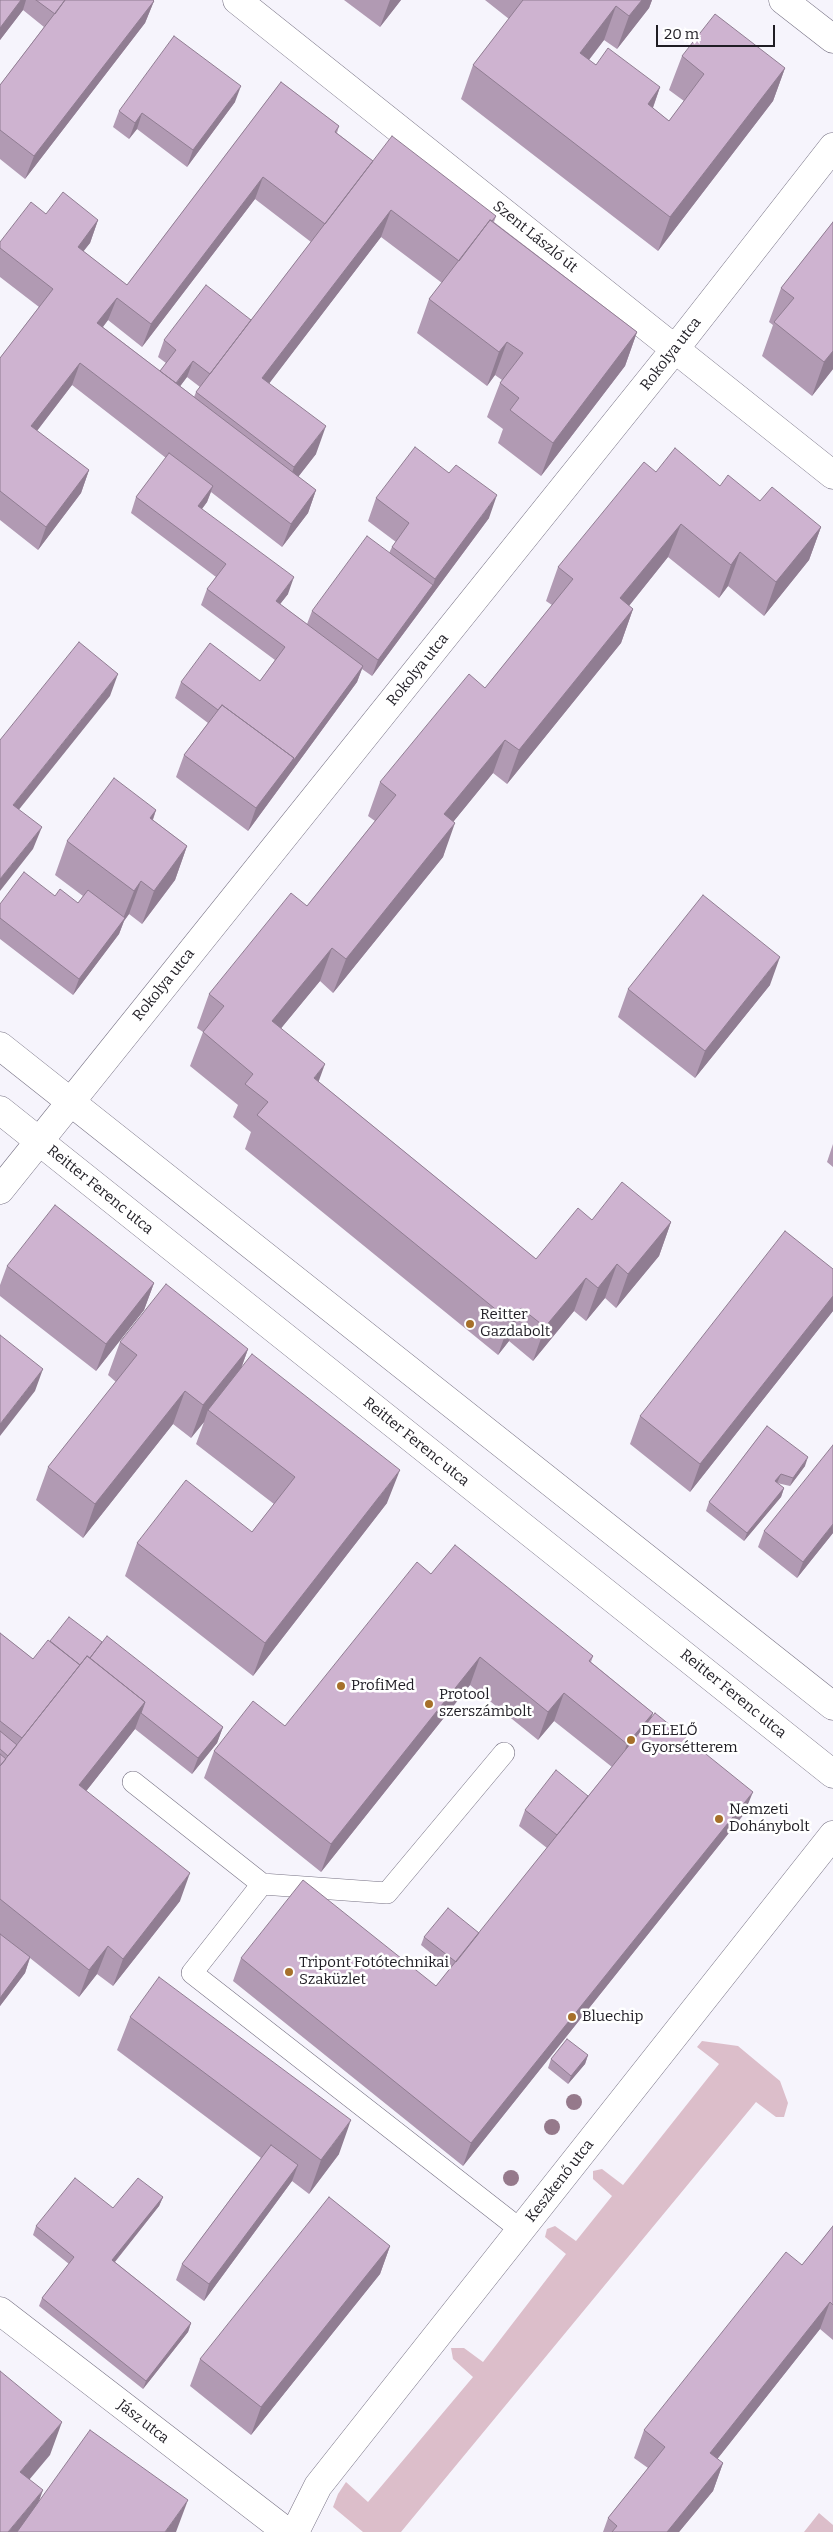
<!DOCTYPE html>
<html>
<head>
<meta charset="utf-8">
<style>
  body { margin:0 }
  #map { position:relative; width:833px; height:2532px; overflow:hidden; background:#f6f4fc; font-family:Bitter,serif }
  canvas { display:block }
  .scale { position:absolute; left:656px; top:25px; width:119px; height:22px; box-sizing:border-box; border:2px solid #1f1d24; border-top:0; padding-left:6px; font-size:15px; line-height:18px; white-space:nowrap; color:#1f1d24; -webkit-text-stroke:4px #fff; paint-order:stroke }
</style>
</head>
<body>
<div id="map">
<canvas width="833" height="2532"></canvas>
<div class="scale">20 m</div>
</div>
<script>
const context = document.querySelector('canvas').getContext('2d');
context.lineJoin = 'round';
function fillPath(path, color) { context.fillStyle = color; context.fill(path, 'evenodd'); }
const shape = rows => new Path2D(rows.map(r => 'M' + r).join(''));
function trace(path, color, width, dash) { context.strokeStyle = color; context.lineWidth = width; context.lineCap = dash ? 'butt' : 'round'; context.setLineDash(dash || []); context.stroke(path); }
function label(font, color, halo, rows, align = 'center') {
  context.font = font + ' Bitter,serif'; context.lineWidth = 5; context.setLineDash([]); context.textBaseline = 'middle'; context.strokeStyle = halo; context.fillStyle = color; for (const [text, x, y, turn = 0] of rows) {
    context.save(); context.translate(x, y); context.rotate((+turn || 0) * Math.PI / 180); context.textAlign = isNaN(turn) ? turn : align; if (halo) context.strokeText(text, 0, 0); context.fillText(text, 0, 0); context.restore();
  }
}
fillPath(shape([
  [702,2041,738,2046,780,2081,788,2103,784,2117,776,2117,756,2102,401,2532,363,2532,333,2507,338,2494,346,2482,368,2502,473,2377,453,2359,451,2348,464,2348,483,2362,566,2254,545,2237,547,2229,555,2226,576,2241,612,2196,593,2179,593,2171,602,2169,623,2185,719,2064,697,2047],
  [819,2513,833,2525,833,2532,804,2532]
]), '#dcbeca');
const service = shape([
  [133,1782,262,1884,192,1973,521,2230],
  [262,1884,387,1893,504,1753]
]);
const minor = shape([
  [237,0,833,475],
  [783,0,833,39],
  [0,1190,675,349,833,147],
  [0,2311,287,2532],
  [295,2532,318,2486,833,1835]
]);
const tertiary = shape([
  [0,1046,833,1706],
  [0,1110,833,1774]
]);
trace(service, '#787385', 22);
trace(minor, '#787385', 29);
trace(tertiary, '#787385', 29);
trace(service, '#fff', 21);
trace(minor, '#fff', 28);
trace(tertiary, '#fff', 28);
context.fillStyle = '#95798b';
for (const [x, y] of [
  [574,2102],
  [552,2127],
  [511,2178]
]) { context.beginPath(); context.arc(x, y, 8, 0, 2 * Math.PI); context.fill(); }
fillPath(shape([
  [0,0,153,0,154,1,145,23,25,179,0,159,0,85,44,27,23,10,0,40],
  [344,0,401,0,380,27],
  [485,0,652,0,649,8,617,49,604,40,589,60,596,65,660,87,653,108,669,121,684,101,669,90,682,56,785,68,773,101,658,251,461,99,473,65,509,19],
  [281,82,339,126,337,133,373,161,496,216,494,222,637,332,625,366,541,476,498,443,503,429,487,417,500,383,502,380,495,375,487,386,417,333,429,299,442,283,381,237,269,383,316,454,298,477,316,490,308,513,282,547,211,492,207,502,202,509,288,594,280,604,307,624,312,611,389,553,392,547,396,542,368,521,376,498,489,518,372,676,362,669,357,682,248,831,176,777,184,755,208,723,175,698,181,682,260,681,275,660,201,605,207,589,216,577,131,513,136,497,166,458,72,385,37,431,89,470,81,493,38,550,0,520,0,358,39,307,0,277,0,242,46,214,98,220,90,243,83,251,127,285],
  [255,199,311,242,251,320,164,340,158,357,166,363,160,371,103,327,108,320,142,347],
  [187,377,200,387,196,392,194,397,180,386],
  [235,102,187,167,137,129,129,139,113,127,119,111],
  [833,222,833,369,812,396,762,356,773,325,769,322,781,288],
  [656,472,720,486,760,501,821,527,809,560,764,616,728,586,719,598,668,557,629,606,633,609,621,643,507,784,493,773,453,822,443,857,333,993,320,981,281,1028,319,1082,536,1259,592,1220,671,1222,659,1256,616,1308,605,1298,586,1321,574,1311,533,1361,509,1341,498,1355,245,1149,251,1132,233,1117,238,1105,190,1066,203,1032,197,1028,209,994,307,906,375,821,368,816,380,782,485,688,552,605,546,601,558,567],
  [156,810,153,820,187,846,175,880,142,924,129,914,124,921,119,934,73,995,0,939,0,904,55,896,78,903,83,896,55,875,67,841],
  [770,985,695,1078,618,1017,628,989],
  [833,1144,833,1167,827,1162],
  [7,1266,154,1283,144,1310,96,1371,0,1296,0,1285],
  [833,1269,833,1311,690,1492,630,1444,640,1416],
  [120,1342,248,1349,241,1369,387,1503,253,1676,125,1576,137,1543,252,1532,274,1504,196,1444,204,1422,191,1438,173,1424,83,1538,36,1500,48,1467,116,1382,108,1375],
  [767,1426,805,1466,790,1486,777,1483,784,1488,781,1497,744,1541,706,1511,709,1502],
  [764,1531,833,1533,797,1578,758,1547],
  [431,1574,593,1656,591,1662,653,1713,651,1717,744,1814,463,2166,233,1981,241,1958,436,1986,450,1969,421,1945,424,1937,479,1933,547,1848,519,1826,525,1810,588,1796,612,1767,554,1721,538,1740,470,1685,321,1872,204,1778,214,1751,285,1726],
  [0,1633,33,1659,50,1641,102,1642,223,1727,217,1743,192,1774,135,1729,86,1791,180,1901,113,1986,97,1974,79,1997,30,1958,25,1973,0,2006],
  [130,2017,339,2154,309,2194,292,2181,204,2301,176,2280,182,2264,261,2158,117,2050],
  [588,2055,585,2064,568,2084,548,2068,551,2059],
  [163,2197,159,2206,115,2262,191,2323,188,2332,143,2389,39,2306,42,2298,69,2264,33,2235,36,2226],
  [833,2226,833,2340,820,2329,717,2459,723,2463,713,2491,679,2532,603,2532,608,2518,648,2468,634,2458,644,2430,802,2265],
  [390,2246,380,2274,251,2435,190,2386,200,2359]
]), '#b19ab3');
fillPath(shape([
  [21,0,26,0,23,10,0,40,0,28],
  [390,0,401,0,380,27],
  [642,0,652,0,649,8,617,49,629,16],
  [154,1,145,23,25,179,34,156],
  [616,6,604,40,568,87,580,53],
  [785,68,773,101,658,251,670,217],
  [241,86,235,102,187,167,193,150],
  [660,87,648,121,648,104],
  [142,113,137,129,129,139,135,123],
  [263,177,255,199,142,347,151,324],
  [391,210,381,237,252,406,262,378],
  [98,220,90,243,69,270,78,247],
  [117,298,108,320,89,345,97,323],
  [637,332,625,366,541,476,553,443],
  [507,342,495,375,487,386,499,352],
  [833,351,833,369,812,396,824,362],
  [193,361,187,377,167,404,173,388],
  [80,363,72,385,23,449,31,426],
  [326,426,316,454,284,495,294,467],
  [89,470,81,493,38,550,46,527],
  [213,486,207,502,192,522,198,506],
  [316,490,308,513,282,547,291,524],
  [497,495,489,518,372,676,378,660,433,585,435,579],
  [681,524,668,557,608,632,620,598],
  [821,527,809,560,764,616,776,582],
  [740,552,728,586,719,598,731,565],
  [294,577,288,594,270,617,276,601],
  [633,609,621,643,507,784,519,750],
  [363,666,357,682,248,831,256,808],
  [118,674,110,696,5,827,13,805],
  [505,740,493,773,432,848,444,814],
  [156,810,144,843,150,818],
  [455,823,443,857,333,993,346,959],
  [42,827,33,849,0,891,0,879],
  [187,846,175,880,142,924,154,891],
  [141,881,129,914,124,921,119,934,73,995,79,979,122,921,134,891],
  [332,948,320,981,260,1054,272,1021],
  [780,957,770,985,695,1078,705,1051],
  [325,1064,313,1097,314,1078],
  [671,1222,659,1256,616,1308,628,1274],
  [617,1264,605,1298,586,1321,598,1288],
  [586,1278,574,1311,533,1361,545,1327],
  [154,1283,144,1310,96,1371,106,1344],
  [833,1296,833,1311,690,1492,700,1464],
  [521,1308,509,1341,498,1355,510,1321],
  [248,1349,236,1382,208,1410,204,1422,191,1438,203,1405],
  [43,1369,35,1391,0,1436,0,1424],
  [185,1391,173,1424,83,1538,95,1504],
  [808,1457,805,1466,790,1486,793,1478],
  [400,1470,387,1503,253,1676,265,1643],
  [781,1474,777,1483,772,1490,775,1481],
  [784,1488,781,1497,744,1541,747,1533],
  [833,1524,833,1533,797,1578,803,1562],
  [480,1657,470,1685,321,1872,331,1844],
  [564,1693,554,1721,538,1740,548,1712],
  [145,1702,135,1729,69,1813,79,1785],
  [653,1713,643,1740,617,1772,627,1744],
  [223,1727,217,1743,192,1774,198,1758],
  [753,1792,744,1814,463,2166,471,2143],
  [190,1873,180,1901,113,1986,123,1959],
  [108,1946,97,1974,79,1997,89,1970],
  [30,1957,25,1973,0,2006,0,1998],
  [588,2055,585,2064,568,2084,571,2076],
  [351,2120,339,2154,309,2194,321,2160],
  [298,2165,292,2181,204,2301,209,2284],
  [163,2197,159,2206,109,2269,112,2260],
  [390,2246,380,2274,251,2435,261,2407],
  [830,2302,820,2329,700,2481,710,2453],
  [191,2323,188,2332,143,2389,146,2381],
  [62,2422,50,2455,8,2505,20,2472],
  [723,2463,713,2491,679,2532,667,2532],
  [43,2490,31,2524,24,2532,8,2532],
  [188,2500,176,2532,165,2532]
]), '#907d92');
const building = shape([
  [0,0,21,0,0,28,0,0],
  [36,0,65,0,55,14,36,0],
  [65,0,153,0,154,1,34,156,0,130,0,85,65,0],
  [523,0,642,0,629,16,616,6,580,53,596,65,608,48,660,87,648,104,669,121,704,74,682,56,715,14,785,68,670,217,473,65,523,0],
  [174,36,241,86,193,150,142,113,135,123,119,111,174,36],
  [281,82,339,126,335,132,373,161,325,224,263,177,151,324,117,298,97,323,316,490,291,524,80,363,31,426,89,470,46,527,0,491,0,358,53,289,0,248,0,242,31,202,46,214,63,192,98,220,78,247,127,285,281,82],
  [392,136,496,216,492,221,490,220,459,261,391,210,262,378,326,426,294,467,196,392,392,136],
  [490,220,637,332,553,443,510,410,519,398,500,383,523,353,507,342,499,352,429,299,490,220],
  [833,222,833,351,824,362,774,322,794,298,781,288,833,222],
  [206,285,251,320,210,374,193,361,176,383,160,371,176,350,164,340,206,285],
  [415,447,449,473,456,465,497,495,435,579,392,547,409,523,376,498,415,447],
  [675,448,720,486,728,475,760,501,772,487,821,527,776,582,740,552,731,565,681,524,620,598,633,609,519,750,505,740,444,814,455,823,346,959,332,948,272,1021,325,1064,314,1078,536,1259,578,1208,592,1220,622,1182,671,1222,628,1274,617,1264,598,1288,586,1278,545,1327,521,1308,510,1321,257,1115,268,1102,245,1084,253,1074,203,1032,224,1006,209,994,291,893,307,906,396,795,380,782,469,674,485,688,573,579,558,567,644,462,656,472,675,448],
  [169,453,213,486,198,506,294,577,276,601,363,666,291,764,294,758,222,705,218,710,181,682,210,643,260,681,285,647,207,589,226,564,136,497,169,453],
  [367,536,433,585,378,660,312,611,367,536],
  [79,642,118,674,13,805,42,827,0,879,0,740,79,642],
  [222,705,294,758,256,808,184,755,222,705],
  [114,778,156,810,150,818,187,846,154,891,141,881,134,891,67,841,114,778],
  [24,872,55,896,60,889,78,903,88,890,125,918,79,979,0,918,0,904,24,872],
  [703,895,780,957,705,1051,628,989,703,895],
  [55,1205,154,1283,106,1344,7,1266,55,1205],
  [785,1231,833,1269,833,1296,700,1464,640,1416,785,1231],
  [166,1284,248,1349,203,1405,185,1391,95,1504,48,1467,137,1355,120,1342,166,1284],
  [0,1335,43,1369,0,1424,0,1335],
  [252,1354,400,1470,265,1643,137,1543,186,1480,252,1532,295,1477,208,1410,252,1354],
  [767,1426,808,1457,793,1478,781,1474,775,1481,784,1488,747,1533,709,1502,767,1426],
  [833,1445,833,1524,803,1562,764,1531,833,1445],
  [455,1545,593,1656,589,1661,653,1713,627,1744,564,1693,548,1712,480,1657,331,1844,214,1751,253,1701,285,1726,417,1562,431,1574,455,1545],
  [69,1617,102,1642,90,1658,87,1656,80,1665,50,1641,69,1617],
  [0,1633,33,1659,48,1640,80,1665,22,1738,0,1721,0,1633],
  [107,1636,223,1727,198,1758,141,1713,145,1702,90,1658,107,1636],
  [87,1656,145,1702,79,1785,190,1873,123,1959,108,1946,89,1970,0,1899,0,1766,87,1656],
  [655,1713,753,1792,471,2143,241,1958,303,1880,436,1986,655,1713],
  [0,1731,17,1745,8,1756,0,1749,0,1731],
  [0,1754,6,1759,0,1766,0,1754],
  [556,1770,588,1796,557,1835,525,1810,556,1770],
  [448,1908,479,1933,456,1962,424,1937,448,1908],
  [0,1934,30,1957,0,1998,0,1934],
  [159,1977,351,2120,321,2160,130,2017,159,1977],
  [567,2039,588,2055,571,2076,551,2059,567,2039],
  [271,2145,298,2165,209,2284,182,2264,271,2145],
  [75,2178,113,2208,138,2178,163,2197,112,2260,191,2323,146,2381,42,2298,74,2257,36,2226,75,2178],
  [329,2197,390,2246,261,2407,200,2359,329,2197],
  [833,2226,833,2305,830,2302,710,2453,723,2463,667,2532,612,2532,617,2526,608,2518,665,2447,644,2430,786,2252,802,2265,833,2226],
  [0,2371,62,2422,20,2472,43,2490,8,2532,0,2532,0,2371],
  [90,2430,188,2500,165,2532,17,2532,90,2430]
]);
fillPath(building, '#ceb3d0');
trace(building, '#907d92', 1);
for (const [x, y, r, color] of [
  [470,1324,5,"#a6702a"],
  [341,1686,5,"#a6702a"],
  [429,1704,5,"#a6702a"],
  [631,1740,5,"#a6702a"],
  [719,1819,5,"#a6702a"],
  [289,1972,5,"#a6702a"],
  [572,2017,5,"#a6702a"]
]) { const dot = new Path2D(); dot.arc(x, y, r, 0, 2 * Math.PI); context.fillStyle = color; context.fill(dot); trace(dot, '#fff', 2); }
label('15px', '#1f1d24', '#fff', [
  ["Szent László út",535,237,39],
  ["Rokolya utca",671,354,-52],
  ["Rokolya utca",418,670,-51],
  ["Rokolya utca",164,985,-51],
  ["Reitter Ferenc utca",100,1190,39],
  ["Reitter Ferenc utca",416,1442,39],
  ["Reitter Ferenc utca",733,1694,39],
  ["Keszkenő utca",560,2181,-52],
  ["Jász utca",143,2422,38]
]);
label('15px', '#1f1d24', '#fff', [
  ["Reitter",480,1315],
  ["Gazdabolt",480,1332],
  ["ProfiMed",351,1686],
  ["Protool",439,1695],
  ["szerszámbolt",439,1712],
  ["DELELŐ",641,1731],
  ["Gyorsétterem",641,1748],
  ["Nemzeti",729,1810],
  ["Dohánybolt",729,1827],
  ["Tripont Fotótechnikai",299,1963],
  ["Szaküzlet",299,1980],
  ["Bluechip",582,2017]
], 'left');
</script>
</body>
</html>
